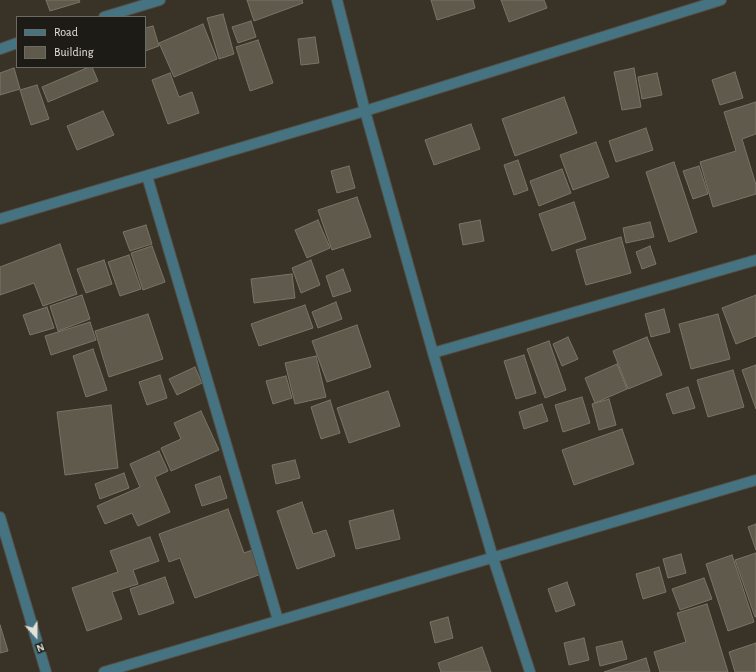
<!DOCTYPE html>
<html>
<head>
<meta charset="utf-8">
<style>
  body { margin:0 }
  #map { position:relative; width:756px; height:672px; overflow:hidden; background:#383326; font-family:"Alegreya Sans",sans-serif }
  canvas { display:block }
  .legend { position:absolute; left:16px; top:16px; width:130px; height:52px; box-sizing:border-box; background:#1d1b15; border:1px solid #6d6a63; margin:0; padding:5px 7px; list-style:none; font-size:12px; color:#e4e1d9 }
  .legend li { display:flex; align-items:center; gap:8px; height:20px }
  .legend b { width:20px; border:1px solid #6d6a63 }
  .north { position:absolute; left:16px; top:616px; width:40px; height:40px; -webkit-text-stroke:3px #1d1b15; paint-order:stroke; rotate:159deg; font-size:11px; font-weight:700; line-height:16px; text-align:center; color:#e4e1d9 }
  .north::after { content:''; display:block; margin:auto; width:14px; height:18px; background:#e4e1d9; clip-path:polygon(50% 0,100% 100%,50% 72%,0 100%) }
</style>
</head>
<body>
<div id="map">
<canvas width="756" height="672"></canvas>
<ul class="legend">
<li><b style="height:5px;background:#467381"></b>Road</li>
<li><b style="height:11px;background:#605a4c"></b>Building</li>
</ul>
<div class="north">N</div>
</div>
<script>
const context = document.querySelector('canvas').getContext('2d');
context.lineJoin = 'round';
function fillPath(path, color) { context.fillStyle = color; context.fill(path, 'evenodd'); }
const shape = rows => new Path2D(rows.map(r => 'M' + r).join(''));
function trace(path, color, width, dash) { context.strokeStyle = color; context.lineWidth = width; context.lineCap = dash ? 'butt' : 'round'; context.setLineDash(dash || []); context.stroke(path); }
const building = shape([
  [46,0,79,0,80,2,50,11,46,0],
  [247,0,302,0,303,3,254,21,247,0],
  [431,0,473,0,475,8,437,20,431,0],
  [501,0,544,0,547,8,509,22,501,0],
  [223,14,234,54,219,59,207,18,223,14],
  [251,21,256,37,238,43,232,27,251,21],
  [203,24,217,59,174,77,159,43,203,24],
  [153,26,159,46,145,51,145,28,153,26],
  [315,37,319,63,301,65,298,39,315,37],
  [258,40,273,83,250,91,236,47,258,40],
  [89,67,92,67,98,81,48,102,42,87,89,67],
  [14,68,20,89,0,95,0,73,14,68],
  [634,68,641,107,622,110,614,72,634,68],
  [735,72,743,98,720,105,712,80,735,72],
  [170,73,179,97,192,92,199,113,168,124,152,80,170,73],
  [657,73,662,95,642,99,638,77,657,73],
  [37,85,49,119,31,125,20,90,37,85],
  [564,97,577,133,515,156,502,119,564,97],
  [756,102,756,134,742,139,756,185,756,194,713,207,700,162,736,151,724,112,756,102],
  [103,111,114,135,77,150,67,126,103,111],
  [471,124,480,149,434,165,425,140,471,124],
  [646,128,653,150,616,162,609,141,646,128],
  [596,142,609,177,573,190,560,155,596,142],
  [518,160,528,190,514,195,504,165,518,160],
  [674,162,697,232,669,242,646,172,674,162],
  [349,166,355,188,337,193,331,171,349,166],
  [699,166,708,194,693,199,683,171,699,166],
  [562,169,571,193,539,206,530,181,562,169],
  [357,197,371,237,332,250,318,210,357,197],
  [574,202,586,239,552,251,539,214,574,202],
  [318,220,330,248,307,258,295,230,318,220],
  [480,220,484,241,463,245,459,224,480,220],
  [650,222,654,237,626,243,623,228,650,222],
  [146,225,152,244,130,251,123,232,146,225],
  [621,237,631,273,586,285,576,250,621,237],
  [60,244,77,294,43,306,34,283,0,295,0,267,60,244],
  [152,246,165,282,143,290,131,253,152,246],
  [650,246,656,264,642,269,636,252,650,246],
  [129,255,141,289,120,296,108,262,129,255],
  [104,260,112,284,86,293,77,269,104,260],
  [311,260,320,285,301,293,292,268,311,260],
  [343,269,351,291,333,297,326,276,343,269],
  [292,274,295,298,254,303,251,279,292,274],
  [82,295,90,319,58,331,50,306,82,295],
  [756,295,756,336,736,344,722,308,756,295],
  [336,302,342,319,318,328,312,312,336,302],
  [305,305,313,328,259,346,251,324,305,305],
  [47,307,54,328,30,335,23,315,47,307],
  [664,309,670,332,651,337,645,314,664,309],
  [148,314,163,359,109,377,95,331,148,314],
  [718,314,730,359,691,369,679,324,718,314],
  [90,322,96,340,51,355,45,336,90,322],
  [357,325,371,367,327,382,312,341,357,325],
  [568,337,578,359,562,366,553,344,568,337],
  [647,337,662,375,628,389,613,351,647,337],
  [549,341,566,390,545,398,527,349,549,341],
  [93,349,107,390,86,397,73,356,93,349],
  [524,355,536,393,516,399,504,361,524,355],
  [316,356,326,397,295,404,285,363,316,356],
  [617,364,627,389,595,403,585,378,617,364],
  [756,365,756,409,742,370,756,365],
  [195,367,202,383,177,395,169,379,195,367],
  [733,370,744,407,708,417,697,380,733,370],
  [160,375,167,398,147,405,139,382,160,375],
  [286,376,292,398,273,404,266,381,286,376],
  [688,387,695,408,673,414,666,394,688,387],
  [388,391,400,426,349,443,337,408,388,391],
  [582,397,590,423,563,432,555,405,582,397],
  [609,399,616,425,599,430,592,404,609,399],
  [330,400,340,433,321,439,311,407,330,400],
  [542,404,548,421,524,429,519,412,542,404],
  [111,405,118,468,65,475,57,412,111,405],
  [201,411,219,450,171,471,161,448,181,439,174,423,201,411],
  [622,429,634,464,574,485,562,450,622,429],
  [159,451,168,471,155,477,170,512,138,526,132,513,105,524,97,506,140,487,130,464,159,451],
  [295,460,300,478,276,484,272,465,295,460],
  [124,473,129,488,100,499,95,484,124,473],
  [220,476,227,498,202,506,195,485,220,476],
  [302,502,313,534,326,530,335,556,297,569,277,511,302,502],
  [228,509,244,553,255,549,264,573,195,598,180,558,169,562,159,534,228,509],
  [393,510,400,539,356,549,349,521,393,510],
  [756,524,756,550,748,527,756,524],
  [150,537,159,561,133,570,138,584,112,592,122,619,87,631,72,588,118,572,110,551,150,537],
  [756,553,756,617,755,617,735,560,756,553],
  [681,554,686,573,668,578,663,559,681,554],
  [732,555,754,622,728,631,706,564,732,555],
  [659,567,666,592,643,599,636,574,659,567],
  [165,577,174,603,139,615,130,589,165,577],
  [704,578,712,599,680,610,672,589,704,578],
  [567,582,575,605,556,612,548,589,567,582],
  [707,604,728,672,660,672,654,652,686,642,677,613,707,604],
  [448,617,453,638,435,643,430,622,448,617],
  [0,625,8,651,0,653,0,625],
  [584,638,589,660,569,665,564,643,584,638],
  [622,641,627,659,600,666,596,647,622,641],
  [756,643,756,672,735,672,729,652,756,643],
  [482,647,491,672,441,672,438,663,482,647],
  [646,658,650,672,604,672,646,658]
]);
fillPath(building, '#605a4c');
trace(building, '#7a7466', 1);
const minor = shape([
  [337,0,365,111,433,353,493,558,530,672],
  [104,17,160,0],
  [0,49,17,43],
  [147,176,278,620],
  [0,219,365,111,721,0],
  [433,353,756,260],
  [0,517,46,672],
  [104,672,756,480]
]);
trace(minor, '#544f43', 12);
trace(minor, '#467381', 10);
</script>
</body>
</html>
